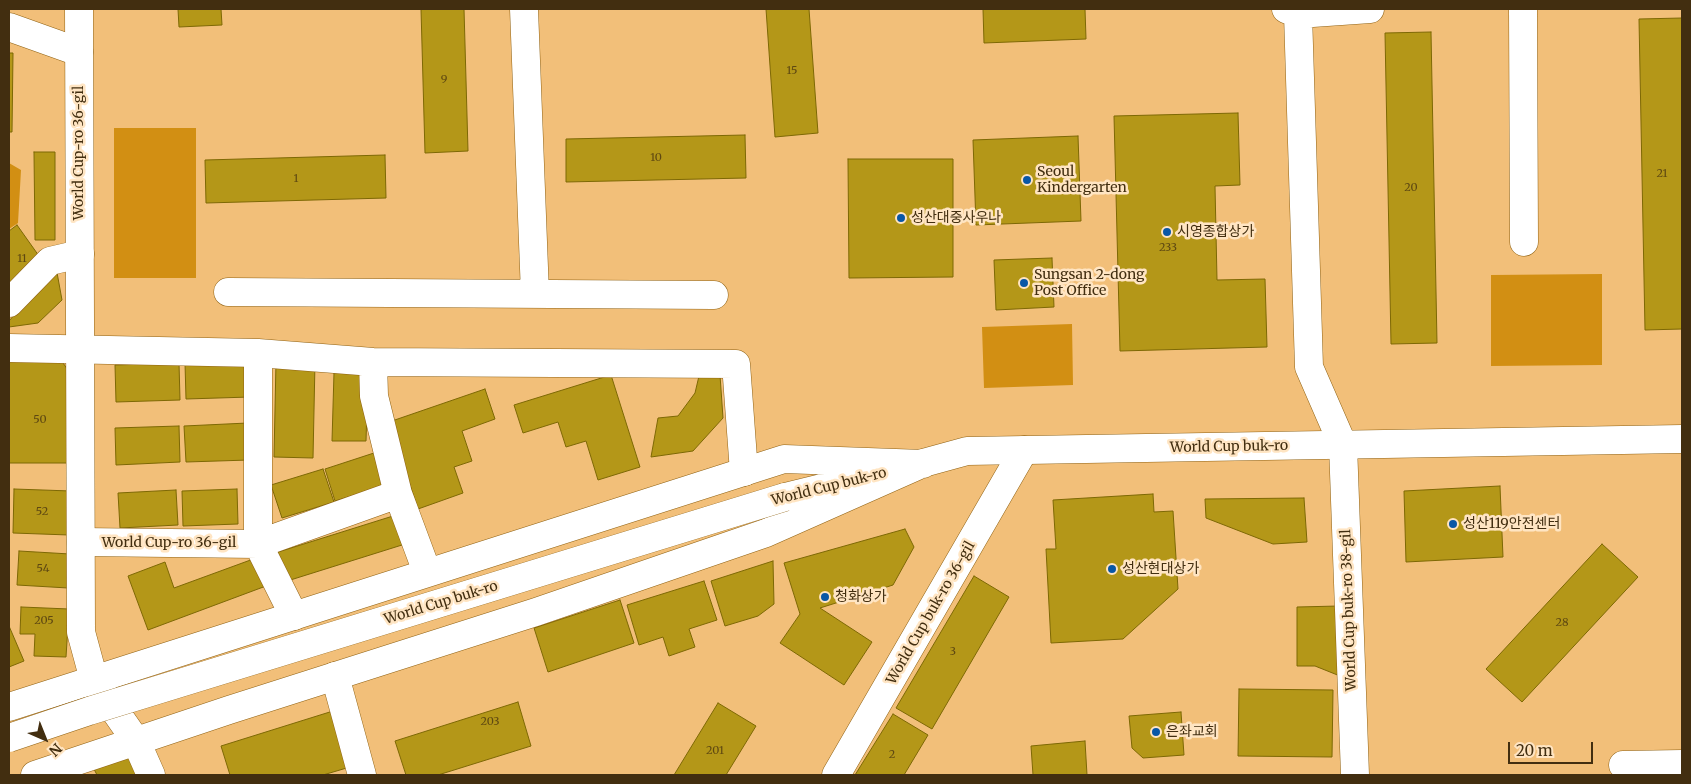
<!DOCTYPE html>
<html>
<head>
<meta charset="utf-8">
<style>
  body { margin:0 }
  #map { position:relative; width:1691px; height:784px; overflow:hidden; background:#f2bf79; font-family:Merriweather,serif }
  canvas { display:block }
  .frame { position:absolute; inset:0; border:10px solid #422e10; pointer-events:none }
  .north { position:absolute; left:20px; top:714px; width:50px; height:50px; -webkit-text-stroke:4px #ffe5c3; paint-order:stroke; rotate:136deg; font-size:14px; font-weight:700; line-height:20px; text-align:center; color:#422e10 }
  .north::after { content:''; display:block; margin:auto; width:18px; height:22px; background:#422e10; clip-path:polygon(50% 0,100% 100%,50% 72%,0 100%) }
  .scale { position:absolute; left:1508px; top:742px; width:85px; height:22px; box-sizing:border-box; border:2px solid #422e10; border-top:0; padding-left:6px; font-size:15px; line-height:18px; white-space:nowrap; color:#422e10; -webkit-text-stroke:4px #ffe5c3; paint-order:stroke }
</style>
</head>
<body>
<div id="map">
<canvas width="1691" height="784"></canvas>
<div class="frame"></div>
<div class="north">N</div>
<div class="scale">20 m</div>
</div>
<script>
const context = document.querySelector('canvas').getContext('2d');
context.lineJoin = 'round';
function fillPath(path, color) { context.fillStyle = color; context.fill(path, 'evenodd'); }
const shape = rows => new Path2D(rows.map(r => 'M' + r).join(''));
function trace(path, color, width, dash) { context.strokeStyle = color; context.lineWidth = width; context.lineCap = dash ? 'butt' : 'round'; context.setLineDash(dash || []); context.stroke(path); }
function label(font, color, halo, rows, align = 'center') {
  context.font = font + ' Merriweather,"Noto Sans KR",serif'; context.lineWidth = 5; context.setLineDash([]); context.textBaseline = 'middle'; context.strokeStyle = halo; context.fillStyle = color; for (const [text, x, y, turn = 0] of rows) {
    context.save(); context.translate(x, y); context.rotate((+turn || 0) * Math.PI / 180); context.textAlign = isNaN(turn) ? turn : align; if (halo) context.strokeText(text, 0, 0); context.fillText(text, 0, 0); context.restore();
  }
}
fillPath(shape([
  [114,128,196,128,196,278,114,278],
  [9,163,21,170,18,223,9,229],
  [1602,274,1602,365,1491,366,1491,275],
  [1072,324,1073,385,984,388,982,327]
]), '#d28f13');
const building = shape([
  [178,9,221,9,222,25,179,27,178,9],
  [421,9,464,9,468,151,425,153,421,9],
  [766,9,809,9,818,133,775,137,766,9],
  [983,9,1085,9,1086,39,984,43,983,9],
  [1682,18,1682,329,1645,330,1639,19,1682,18],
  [1431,32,1437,343,1391,344,1385,33,1431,32],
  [9,53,13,53,12,132,9,132,9,53],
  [1238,113,1240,185,1215,186,1217,280,1265,279,1267,347,1120,351,1114,116,1238,113],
  [745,135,746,178,566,182,566,139,745,135],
  [1078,136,1081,221,976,225,973,140,1078,136],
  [34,152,55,152,55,240,35,240,34,152],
  [385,155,386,198,206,203,205,160,385,155],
  [848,159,953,159,953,277,849,278,848,159],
  [17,225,39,256,9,292,9,231,17,225],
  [1052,258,1054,307,996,310,994,260,1052,258],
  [56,267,62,300,38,323,9,327,9,321,56,267],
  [9,360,61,360,72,376,70,463,9,463,9,360],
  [249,360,250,397,186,399,185,363,249,360],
  [276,362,315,362,313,458,274,457,276,362],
  [179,363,180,400,116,402,115,365,179,363],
  [334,373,368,374,366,441,332,441,334,373],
  [611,375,640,467,598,480,586,441,566,447,558,422,523,433,514,405,611,375],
  [720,375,723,418,693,451,651,457,658,418,678,416,695,393,699,376,720,375],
  [485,389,495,419,462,431,472,461,454,467,463,493,418,509,389,422,485,389],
  [248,423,249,460,186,462,184,426,248,423],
  [179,426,180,462,116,465,115,428,179,426],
  [377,452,387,485,335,501,325,469,377,452],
  [323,469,334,502,282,518,271,485,323,469],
  [1500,486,1503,557,1406,562,1404,491,1500,486],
  [14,489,71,491,69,535,13,533,14,489],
  [237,489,238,524,183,526,182,491,237,489],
  [176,490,178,525,120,528,118,493,176,490],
  [1153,494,1154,512,1173,511,1178,589,1123,639,1051,643,1046,549,1056,549,1053,500,1153,494],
  [1304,498,1307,542,1273,544,1206,518,1205,499,1304,498],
  [393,516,402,545,284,582,275,553,393,516],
  [905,529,914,547,893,585,820,608,872,642,844,685,780,643,800,614,784,563,905,529],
  [1602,544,1638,577,1522,702,1486,669,1602,544],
  [19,551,70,554,68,588,17,585,19,551],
  [256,558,266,586,148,630,128,576,165,562,174,588,256,558],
  [773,561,774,604,758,616,725,626,711,581,773,561],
  [974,576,1009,597,932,729,896,708,974,576],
  [704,581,717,620,689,629,695,647,669,656,663,637,639,645,627,605,704,581],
  [620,600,634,643,548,672,534,628,620,600],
  [1339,606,1340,676,1315,666,1297,666,1297,607,1339,606],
  [21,607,69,609,66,657,34,656,35,634,20,634,21,607],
  [9,626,24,661,9,667,9,626],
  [1239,689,1333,690,1332,757,1238,756,1239,689],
  [518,702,531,746,438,775,406,775,395,741,518,702],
  [718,703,756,726,726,775,674,775,718,703],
  [333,711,350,767,323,775,230,775,221,746,333,711],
  [1181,712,1184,755,1143,758,1132,748,1129,716,1181,712],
  [893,714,928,735,904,775,855,775,893,714],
  [1085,741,1087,775,1033,775,1031,746,1085,741],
  [134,750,145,775,97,775,93,767,134,750]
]);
fillPath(building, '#b49718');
trace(building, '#7d6804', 1);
const minor = shape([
  [524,9,535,294],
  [1286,9,1298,14,1309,367,1343,445,1355,775],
  [1523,9,1524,242],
  [1298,14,1370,9],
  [9,27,79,52],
  [228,292,714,295],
  [9,303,50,261,80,254],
  [9,348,258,353,373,362,736,364,744,472],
  [258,353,258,544,294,616],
  [373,362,374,396,398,494,427,572],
  [81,542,258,544,398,494],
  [335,676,362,775],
  [97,685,136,741,151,775],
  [1623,765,1682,764],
  [836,775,1024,450]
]);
const major = shape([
  [79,9,81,632,94,680],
  [905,468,967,451,1682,439],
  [785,497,854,480],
  [9,707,784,459,923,464],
  [35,775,229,710,536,612,766,533,917,466]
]);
trace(minor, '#906213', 29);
trace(major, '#906213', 29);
trace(minor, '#fff', 28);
trace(major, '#fff', 28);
const majorBridge = shape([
  [9,738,89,711,785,497]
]);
trace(majorBridge, '#906213', 29, []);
trace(majorBridge, '#fff', 28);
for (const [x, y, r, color] of [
  [1027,180,5,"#0957a6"],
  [901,218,5,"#0957a6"],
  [1167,232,5,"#0957a6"],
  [1024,283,5,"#0957a6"],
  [1453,524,5,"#0957a6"],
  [1112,569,5,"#0957a6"],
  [825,597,5,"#0957a6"],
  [1156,732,5,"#0957a6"]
]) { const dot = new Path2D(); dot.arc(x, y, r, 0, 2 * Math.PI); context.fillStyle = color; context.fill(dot); trace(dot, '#ffe5c3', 2); }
label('11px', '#5e4812', null, [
  ["15",792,71],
  ["9",444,80],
  ["10",656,158],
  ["21",1662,174],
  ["1",296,179],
  ["20",1411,188],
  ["233",1168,248],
  ["11",22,259],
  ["50",40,420],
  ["52",42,512],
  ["54",43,569],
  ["205",44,621],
  ["28",1562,623],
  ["3",953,652],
  ["203",490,722],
  ["201",715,751],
  ["2",892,755]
]);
label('14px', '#422e10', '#ffe5c3', [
  ["World Cup-ro 36-gil",79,153,-90],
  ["World Cup buk-ro",1229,447,-1],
  ["World Cup buk-ro",829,487,-14],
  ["World Cup-ro 36-gil",169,543],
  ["World Cup buk-ro",441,603,-17],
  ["World Cup buk-ro 38-gil",1349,610,-92],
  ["World Cup buk-ro 36-gil",931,613,-60]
]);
label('14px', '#422e10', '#ffe5c3', [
  ["Seoul",1037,172],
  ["Kindergarten",1037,188],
  ["성산대중사우나",911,218],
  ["시영종합상가",1177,232],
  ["Sungsan 2-dong",1034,275],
  ["Post Office",1034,291],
  ["성산119안전센터",1463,524],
  ["성산현대상가",1122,569],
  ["청화상가",835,597],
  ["은좌교회",1166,732]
], 'left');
</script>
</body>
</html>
